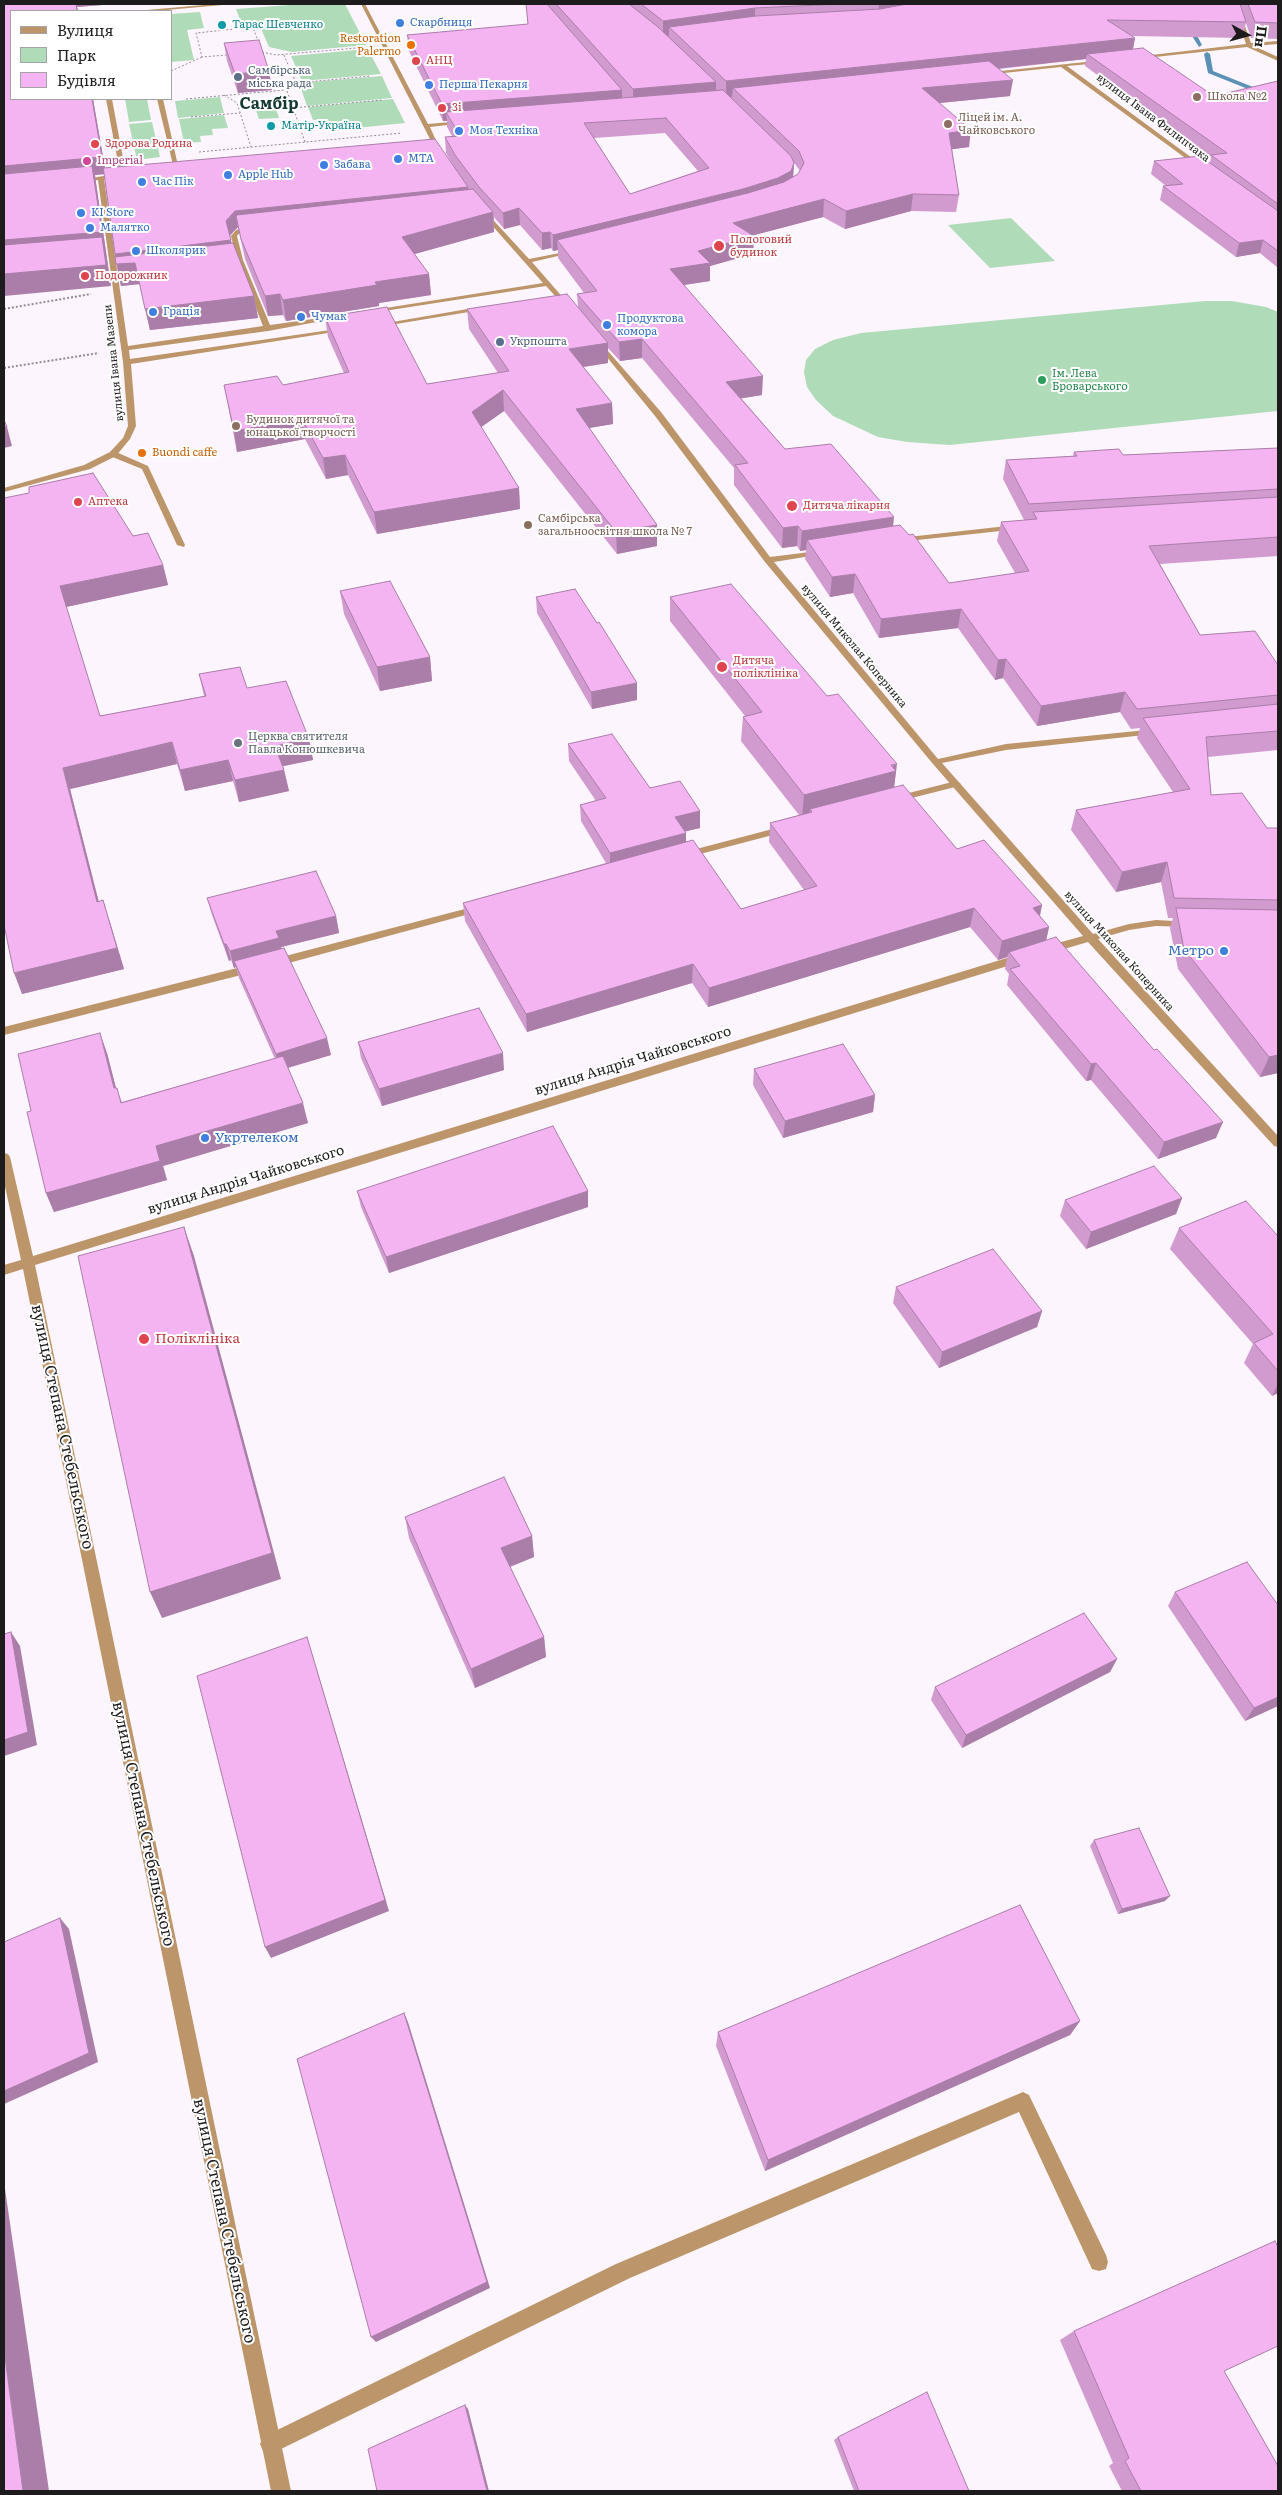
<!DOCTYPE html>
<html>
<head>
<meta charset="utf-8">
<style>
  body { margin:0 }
  #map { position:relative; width:1282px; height:2495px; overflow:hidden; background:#fdf5fd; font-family:Literata,serif }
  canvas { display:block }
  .frame { position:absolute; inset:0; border:5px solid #1e1b1d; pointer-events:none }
  .legend { position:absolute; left:10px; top:10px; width:162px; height:90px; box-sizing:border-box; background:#fff; border:1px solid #a5a4a5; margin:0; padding:6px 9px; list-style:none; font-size:15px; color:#1e1b1d }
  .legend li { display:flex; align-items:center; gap:10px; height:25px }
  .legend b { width:25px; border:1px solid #a5a4a5 }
  .north { position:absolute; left:1222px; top:10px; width:50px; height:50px; -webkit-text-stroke:4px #fff; paint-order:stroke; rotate:97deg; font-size:14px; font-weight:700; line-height:20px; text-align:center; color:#1e1b1d }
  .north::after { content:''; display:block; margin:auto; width:18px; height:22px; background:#1e1b1d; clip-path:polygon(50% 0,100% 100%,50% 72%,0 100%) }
</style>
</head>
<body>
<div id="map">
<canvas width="1282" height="2495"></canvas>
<div class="frame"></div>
<ul class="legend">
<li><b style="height:6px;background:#bc966a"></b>Вулиця</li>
<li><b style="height:14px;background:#afdbb8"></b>Парк</li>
<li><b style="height:14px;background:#f3b4f1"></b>Будівля</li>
</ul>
<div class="north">Пн</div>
</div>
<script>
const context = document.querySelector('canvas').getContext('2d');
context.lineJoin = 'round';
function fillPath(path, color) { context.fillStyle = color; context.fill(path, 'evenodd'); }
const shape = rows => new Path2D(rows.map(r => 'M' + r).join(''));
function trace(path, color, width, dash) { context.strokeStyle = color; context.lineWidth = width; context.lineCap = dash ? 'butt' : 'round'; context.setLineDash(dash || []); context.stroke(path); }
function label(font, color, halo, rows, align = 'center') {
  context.font = font + ' Literata,serif'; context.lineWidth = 4; context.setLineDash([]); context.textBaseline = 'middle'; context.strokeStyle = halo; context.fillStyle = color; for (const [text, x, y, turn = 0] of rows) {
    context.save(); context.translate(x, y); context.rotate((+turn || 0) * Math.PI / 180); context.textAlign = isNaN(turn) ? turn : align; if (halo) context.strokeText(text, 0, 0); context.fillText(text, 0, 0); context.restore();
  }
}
fillPath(shape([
  [304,4,345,4,366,45,292,52,269,47,259,24,242,25,236,9],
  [200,12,204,28,187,30,194,60,171,62,171,14],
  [368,49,381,74,302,81,291,56],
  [382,76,392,98,307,106,299,83],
  [220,97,224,113,178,118,175,101],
  [125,99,147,99,151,120,129,122],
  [393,99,405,123,346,129,343,123,330,124,328,119,313,120,308,107],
  [262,101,274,103,279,118,259,119,254,105],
  [224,115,228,128,212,129,213,135,200,136,201,142,184,143,179,119],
  [152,122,160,157,137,160,129,124],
  [1011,218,1055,261,990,268,948,225],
  [1205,301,1232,301,1266,307,1278,312,1278,411,950,445,907,442,878,437,833,416,816,400,807,387,804,372,806,360,815,349,833,340,861,333]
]), '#afdbb8');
fillPath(shape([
  [1190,4,1194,4,1193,28,1202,45,1199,47,1187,28,1190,4],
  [1207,52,1210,54,1213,71,1278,97,1278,101,1208,73,1204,54,1207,52]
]), '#5c91b6');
trace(shape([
  [245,28,254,30,262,52,202,57,196,33,245,28],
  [262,52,276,55,357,48],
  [284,55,296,83],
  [171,71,202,57],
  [224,95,237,103,251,147],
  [186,99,285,90],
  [292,108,383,100],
  [191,117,240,113],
  [305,142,286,88,296,83,371,76],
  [199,152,402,133]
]), '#918c91', 1, [2, 2]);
trace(shape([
  [4,309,91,294],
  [4,368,99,353]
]), '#918c91', 2, [2, 2]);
fillPath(shape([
  [110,452,116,452,148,466,185,545,184,547,177,545,142,469,110,456,110,452],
  [956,781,961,784,959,786,896,802,891,799,893,797,956,781],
  [784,826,789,829,788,831,685,858,680,855,681,853,784,826],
  [480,905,485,908,484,910,274,967,269,963,274,959,480,905],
  [253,964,257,965,258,968,257,971,4,1035,4,1027,253,964],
  [1023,2092,1029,2095,1106,2255,1108,2262,1106,2269,1099,2271,1092,2269,1019,2112,630,2278,277,2451,270,2454,263,2451,260,2444,263,2437,616,2264,1023,2092]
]), '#bc966a');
fillPath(shape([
  [215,4,234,4,155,11,135,11,215,4],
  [361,4,365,4,428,124,462,121,465,123,430,127,438,145,426,147,423,145,432,143,361,4],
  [1233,4,1237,4,1251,43,1278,41,1278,44,1254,46,1278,57,1278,61,1247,47,1137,59,1134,57,1246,44,1233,4],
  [1104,60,1102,63,1067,66,1203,166,1203,168,1199,168,1061,67,985,75,982,73,1104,60],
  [106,99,112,99,126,174,104,179,128,346,263,326,237,260,231,236,236,230,253,226,255,229,240,232,237,236,243,260,270,325,341,315,344,317,268,331,129,350,130,359,344,328,347,330,131,364,136,426,130,439,116,456,90,469,4,492,4,488,84,465,110,452,123,438,128,426,123,362,98,180,78,183,75,181,120,173,106,99],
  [157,99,163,99,179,170,174,169,157,99],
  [481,211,485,211,529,259,575,250,575,252,532,262,572,308,572,310,568,310,546,286,371,313,371,311,373,310,543,283,481,213,481,211],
  [485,306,488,308,487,309,378,327,375,325,485,306],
  [597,343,601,343,661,412,770,557,826,550,826,554,823,554,774,562,938,759,1006,744,1157,729,1157,733,1154,734,1006,750,942,763,1093,934,1129,924,1156,920,1192,922,1193,924,1188,927,1156,926,1129,930,1098,939,1278,1136,1278,1147,1274,1146,1088,942,1047,954,1043,953,1042,950,1043,947,1083,936,933,764,765,562,655,416,597,345,597,343],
  [1016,525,1020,527,1019,529,899,542,895,540,899,538,1016,525],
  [1023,953,1027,954,1028,957,1027,960,35,1265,291,2491,271,2491,23,1269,4,1275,4,1265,21,1260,4,1182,4,1153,8,1154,10,1157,33,1256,1023,953]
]), '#bc966a');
fillPath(shape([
  [4,4,115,4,77,7,78,11,11,11,93,99,105,168,453,165,446,153,445,137,452,136,447,127,447,121,443,121,409,51,407,35,528,25,526,4,1278,4,1278,39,1251,38,1246,23,1242,38,1132,36,1135,38,1133,49,1214,96,1278,81,1278,268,1260,253,1236,257,1160,200,1163,186,1166,186,1151,174,1154,161,1210,163,1211,157,1085,66,1086,59,999,69,1010,96,939,103,969,147,952,149,959,195,956,212,911,211,845,229,823,217,754,235,753,254,710,266,710,281,684,285,762,395,741,398,785,449,893,526,949,583,1015,573,997,541,1001,522,1024,520,1003,479,1006,460,1073,456,1074,452,1123,455,1278,448,1278,556,1160,564,1200,635,1278,665,1278,750,1208,757,1211,795,1267,828,1278,828,1278,1073,1260,1077,1178,969,1170,928,1173,918,1168,918,1161,882,1116,892,1071,830,1076,810,1173,792,1137,738,1140,728,1131,729,1120,712,1037,726,1003,678,995,680,958,628,879,638,853,593,830,597,805,559,806,550,800,551,797,546,782,548,734,485,734,468,642,358,620,361,608,348,608,363,583,367,612,403,613,424,589,428,657,525,657,546,617,554,504,411,481,427,519,488,520,509,377,534,348,475,326,479,305,439,237,452,224,385,283,385,344,373,328,337,325,317,427,384,498,373,469,329,467,309,578,307,577,294,584,293,558,258,558,250,553,251,551,248,542,250,520,225,504,229,494,217,494,232,414,254,429,274,431,295,379,303,379,306,286,321,283,315,268,316,245,259,238,227,230,236,231,243,254,296,258,318,150,330,140,284,121,286,116,264,104,174,95,175,96,183,111,286],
  [665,133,698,171,630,194,594,138],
  [794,163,798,168,800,171,798,174,793,177],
  [224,43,269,71,272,90,238,93,227,61],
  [4,498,133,536,163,565,168,585,66,607,100,716,204,696,199,674,247,688,309,739,313,760,283,766,289,791,239,802,233,781,185,791,177,764,70,789,99,902,110,922,124,969,22,994],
  [340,591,430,657,432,681,380,691,344,614],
  [536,597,637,683,637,700,592,709,537,613],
  [670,597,827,696,896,771,894,787,957,849,1042,905,1040,916,1049,927,1046,940,1216,1138,1158,1159,1091,1080,1086,1081,1007,985,1009,974,1005,969,1007,957,998,960,970,927,708,1007,692,983,527,1032,465,921,463,903,606,863,581,821,580,805,596,801,569,761,568,744,650,788,700,811,700,828,685,831,686,841,741,909,804,890,769,842,770,823,799,815,741,741,743,717,745,716,670,621],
  [207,898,336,916,339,933,281,947,331,1055,288,1068,308,1123,163,1166,167,1180,54,1212,46,1193,31,1111,107,1053,116,1088,122,1102,275,1059,239,978,236,967,234,968,231,960,229,961,212,915],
  [358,1042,504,1070,382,1106,361,1058],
  [754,1069,875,1095,873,1112,783,1138,753,1085],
  [357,1191,588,1191,588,1207,389,1273,361,1207],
  [1182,1198,1176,1214,1086,1249,1060,1216,1065,1200],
  [1179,1228,1278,1236,1278,1393,1272,1396,1244,1363,1253,1344,1170,1249],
  [896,1287,1042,1311,1037,1327,939,1368,893,1303],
  [405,1517,532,1536,534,1557,510,1567,544,1637,546,1657,475,1688,409,1538],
  [1175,1592,1278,1706,1245,1721,1168,1606],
  [1117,1659,1110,1672,962,1748,931,1700,935,1687],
  [1094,1840,1165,1901,1118,1914,1090,1846],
  [1080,2021,1070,2035,765,2171,716,2046,718,2032],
  [1074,2331,1224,2371,1278,2491,1122,2491,1109,2466,1113,2463,1060,2340],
  [838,2437,969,2491,854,2491,834,2440]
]), '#d19bcf');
fillPath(shape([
  [76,4,115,4,77,7,78,11,77,11],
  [879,4,962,4,878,17],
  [755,8,755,24,669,27,669,36,663,37,663,21],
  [1135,38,1132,54,1087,54,1086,59,742,96,733,88,732,97,726,98,726,81],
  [269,71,272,90,238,93,235,74],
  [1013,80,1010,96,920,105,922,88],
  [716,82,716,99,633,106,633,89],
  [622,90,622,106,446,112,447,121,443,121,442,104],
  [92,99,93,99,106,174,95,175,96,183,111,286,4,296,4,166],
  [971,130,969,147,947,150,949,133],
  [794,163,793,179,790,187,557,240,558,250,553,251,553,235],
  [468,187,470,202,236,216,238,227,229,236,226,221,235,211],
  [913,194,911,211,845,229,846,211],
  [824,199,823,217,732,241,733,223],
  [519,208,520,225,504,229,503,213],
  [493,212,494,232,404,257,402,237],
  [550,232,551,248,542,250,542,233],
  [754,236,753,254,710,266,710,281,670,287,670,269,698,251],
  [231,240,234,256,140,284,121,286,115,254],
  [1263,240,1260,253,1236,257,1239,243],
  [429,274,431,295,379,303,379,306,286,321,283,300,375,282],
  [280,294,283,315,268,316,265,296],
  [254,296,258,318,150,330,145,309],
  [642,339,642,358,620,361,619,342],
  [608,343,608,363,570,369,569,349],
  [763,376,762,395,726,401,726,382],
  [503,390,504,411,473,433,472,412],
  [612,403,613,424,577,430,576,409],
  [302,419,305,439,237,452,234,431],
  [4,427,7,427,12,446,4,448],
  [345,455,348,475,326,479,323,458],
  [519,488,520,509,377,534,374,512],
  [894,517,892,537,807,540,806,550,800,551,802,531],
  [657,525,657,546,617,554,616,532],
  [798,526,797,546,782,548,783,528],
  [163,565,168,585,66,607,60,586],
  [855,574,853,593,830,597,832,577],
  [961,609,958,628,879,638,881,619],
  [430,657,432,681,380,691,377,667],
  [1006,659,1003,678,995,680,998,660],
  [637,683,637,700,592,709,591,692],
  [1125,692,1120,712,1037,726,1041,706],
  [309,739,313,760,279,767,275,746],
  [172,742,177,764,70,789,104,923,97,902,63,768],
  [228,760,233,781,185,791,180,770],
  [897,764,893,796,810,809,809,817,802,819,804,795],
  [284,770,289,791,239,802,235,780],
  [700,811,700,828,675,834,675,817],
  [686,833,686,850,610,869,610,853],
  [1167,862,1161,882,1116,892,1122,872],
  [103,900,124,969,22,994,14,973],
  [1042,905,1038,924,1033,908],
  [974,908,970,927,708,1007,709,988],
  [336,916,339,933,281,947,283,955,234,961,236,967,234,968,230,951,276,931],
  [1049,927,1045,946,1009,952,1007,957,998,960,1002,941],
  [224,944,226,944,231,960,229,961],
  [693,964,692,983,527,1032,526,1014],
  [100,1033,107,1053,121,1108,114,1088],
  [327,1038,331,1055,280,1070,276,1054],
  [503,1053,504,1070,382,1106,379,1089],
  [1278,1055,1278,1073,1260,1077,1269,1057],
  [1096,1063,1091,1080,1086,1081,1091,1064],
  [875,1095,873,1112,783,1138,785,1121],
  [303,1103,308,1123,163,1166,167,1180,54,1212,46,1193,156,1146],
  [1223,1122,1216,1138,1158,1159,1164,1142],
  [588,1191,588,1207,389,1273,386,1257],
  [1182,1198,1176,1214,1086,1249,1091,1232],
  [184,1227,194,1256,281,1579,162,1618,150,1592],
  [1042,1311,1037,1327,939,1368,942,1352],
  [1278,1384,1278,1393,1272,1396],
  [532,1536,534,1557,504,1569,501,1548],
  [11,1632,20,1646,37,1745,4,1756,4,1740],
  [307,1637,389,1911,271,1958,265,1947],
  [544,1637,546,1657,475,1688,471,1669],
  [1117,1659,1110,1672,962,1748,966,1735],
  [1278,1697,1278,1706,1245,1721,1254,1708],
  [1170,1896,1165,1901,1118,1914,1122,1909],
  [60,1918,69,1929,98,2062,4,2104,4,2091],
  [404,2013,408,2022,490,2288,376,2342,371,2337],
  [1080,2021,1070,2035,765,2171,768,2160],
  [4,2182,49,2491,23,2491,4,2350],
  [465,2405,468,2409,489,2491,487,2491]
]), '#aa7ea9');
const building = shape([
  [4,4,76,4,77,11,11,11,11,99,92,99,102,157,4,166,4,4],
  [526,4,547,4,622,90,442,104,407,35,528,24,526,4],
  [556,4,629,4,658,27,716,82,633,89,556,4],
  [641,4,840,4,755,8,663,21,641,4],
  [907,4,1240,4,1246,22,1107,20,1135,38,726,81,669,27,756,16,880,9,907,4],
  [1248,4,1278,4,1278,23,1255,22,1248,4],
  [259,40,269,71,235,74,224,43,259,40],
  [1143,48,1214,96,1278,81,1278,204,1211,155,1227,153,1087,54,1143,48],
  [989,61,1013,80,922,88,971,130,949,133,959,195,913,194,846,211,824,199,733,223,754,236,698,251,710,263,670,269,763,376,726,382,785,449,831,444,894,517,802,531,798,526,783,528,735,465,748,463,642,339,619,342,577,294,597,291,557,240,748,193,784,182,798,174,804,163,799,151,733,88,989,61],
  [723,90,791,156,794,163,791,171,778,178,743,189,553,235,550,232,542,233,519,208,503,213,479,187,455,155,445,137,460,136,446,112,723,90],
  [666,118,709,168,630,194,584,123,666,118],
  [435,139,468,187,235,211,226,221,231,240,115,254,103,166,104,168,435,139],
  [1200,156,1278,211,1278,251,1263,240,1239,243,1163,186,1183,184,1154,161,1200,156],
  [92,166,102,232,4,240,4,174,92,166],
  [473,189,493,212,402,237,429,274,375,282,377,285,283,300,280,294,265,296,241,239,236,216,237,215,473,189],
  [102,237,106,265,4,274,4,245,102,237],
  [233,243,254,296,145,309,135,263,116,264,115,257,233,243],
  [567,294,608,343,569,349,612,403,576,409,657,525,616,532,503,390,472,412,519,488,374,512,345,455,323,458,302,419,234,431,224,385,277,376,283,385,349,372,325,317,387,307,427,384,509,371,467,309,567,294],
  [4,420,7,427,4,427,4,420],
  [1278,448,1278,489,1029,504,1006,460,1077,456,1074,452,1119,449,1123,455,1278,448],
  [93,473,133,536,148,533,163,565,60,586,100,716,206,696,199,674,240,667,247,688,286,681,309,739,275,746,284,770,235,780,228,760,180,770,172,742,63,768,97,902,103,900,117,948,14,973,4,925,4,498,29,493,29,487,93,473],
  [1278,497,1278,537,1149,546,1200,635,1255,631,1278,665,1278,695,1137,709,1125,692,1041,706,1006,659,998,660,961,609,881,619,855,574,832,577,807,540,900,525,909,535,913,534,949,583,1029,571,1001,522,1037,519,1033,512,1278,497],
  [390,581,430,657,377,667,340,591,390,581],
  [731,584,827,696,838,694,897,764,891,765,896,771,804,795,743,717,762,712,670,597,731,584],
  [575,589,597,623,599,622,637,683,591,692,536,597,575,589],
  [1278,704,1278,731,1206,737,1211,795,1242,793,1267,828,1278,828,1278,900,1174,898,1167,862,1122,872,1076,810,1190,789,1143,718,1278,704],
  [612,734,650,788,680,781,700,811,675,817,686,833,610,853,580,805,606,798,568,744,612,734],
  [903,785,957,849,984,840,1042,905,1033,908,1049,927,1002,941,974,908,709,988,693,964,526,1014,463,903,693,840,741,909,817,886,770,823,812,812,810,809,903,785],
  [316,871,336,916,276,931,279,938,230,951,226,944,224,944,207,898,316,871],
  [1176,908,1278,910,1278,1055,1269,1057,1184,949,1176,908],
  [1056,937,1154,1050,1157,1049,1223,1122,1164,1142,1096,1063,1091,1064,1010,969,1020,966,1009,952,1056,937],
  [284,948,327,1038,276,1054,234,961,284,948],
  [479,1008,503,1053,379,1089,358,1042,479,1008],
  [100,1033,114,1088,117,1088,121,1103,283,1056,303,1103,156,1146,160,1161,46,1193,27,1112,31,1111,18,1054,100,1033],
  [843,1044,875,1095,785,1121,754,1069,843,1044],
  [553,1126,588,1191,386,1257,357,1191,553,1126],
  [1154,1166,1182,1198,1091,1232,1065,1200,1154,1166],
  [1246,1201,1278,1236,1278,1371,1254,1343,1273,1334,1179,1228,1246,1201],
  [184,1227,272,1553,150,1592,78,1256,184,1227],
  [993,1249,1042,1311,942,1352,896,1287,993,1249],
  [504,1477,532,1536,501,1548,544,1637,471,1669,405,1517,504,1477],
  [1247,1562,1278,1605,1278,1697,1254,1708,1175,1592,1247,1562],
  [1084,1613,1117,1659,966,1735,935,1687,1084,1613],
  [11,1632,28,1732,4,1740,4,1634,11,1632],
  [307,1637,385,1900,265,1947,197,1676,307,1637],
  [1139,1828,1170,1896,1122,1909,1094,1840,1139,1828],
  [1020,1905,1080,2021,768,2160,718,2032,1020,1905],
  [60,1918,89,2053,4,2091,4,1942,60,1918],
  [404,2013,487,2282,371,2337,297,2059,404,2013],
  [1275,2241,1278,2247,1278,2346,1224,2371,1278,2466,1278,2491,1141,2491,1125,2461,1129,2458,1074,2331,1275,2241],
  [4,2350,23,2491,4,2491,4,2350],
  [927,2392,969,2491,859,2491,838,2437,927,2392],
  [465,2405,487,2491,377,2491,368,2449,465,2405]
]);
fillPath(building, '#f3b4f1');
trace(building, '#aa7ea9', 1);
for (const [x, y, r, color] of [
  [400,23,5,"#3f7fe0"],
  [222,25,5,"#0f9aa8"],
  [411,45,5,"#e8710a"],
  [416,61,5,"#e0444e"],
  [238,77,5,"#5c6f8a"],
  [429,85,5,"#3f7fe0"],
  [1197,97,5,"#8d6e63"],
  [442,108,5,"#e0444e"],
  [948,124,5,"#8d6e63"],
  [271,126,5,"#0f9aa8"],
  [459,131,5,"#3f7fe0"],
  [95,144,5,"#e0444e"],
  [398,159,5,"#3f7fe0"],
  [87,161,5,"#d1479c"],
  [324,165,5,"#3f7fe0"],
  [228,175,5,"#3f7fe0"],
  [142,182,5,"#3f7fe0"],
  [81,213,5,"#3f7fe0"],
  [90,228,5,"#3f7fe0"],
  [719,246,6,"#e0444e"],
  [136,251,5,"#3f7fe0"],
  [85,276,5,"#e0444e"],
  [153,312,5,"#3f7fe0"],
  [301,317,5,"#3f7fe0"],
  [607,325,5,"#3f7fe0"],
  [500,342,5,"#5c6f8a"],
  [1042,380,5,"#2e9e5b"],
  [236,426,5,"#8d6e63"],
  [142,453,5,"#e8710a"],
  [78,502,5,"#e0444e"],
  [792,506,6,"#e0444e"],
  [528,525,5,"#8d6e63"],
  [722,667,6,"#e0444e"],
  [238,743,5,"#6b7280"],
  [1224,951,5,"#3f7fe0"],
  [205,1138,5,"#3f7fe0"],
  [144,1339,6,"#e0444e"]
]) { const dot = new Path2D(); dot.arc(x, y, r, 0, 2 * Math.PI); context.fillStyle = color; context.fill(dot); trace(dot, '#fff', 2); }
label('11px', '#366cbe', '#fff', [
  ["Скарбниця",410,23],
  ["Перша Пекарня",439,85],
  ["Моя Техніка",469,131],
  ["MTA",408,159],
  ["Забава",334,165],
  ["Apple Hub",238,175],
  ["Час Пік",152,182],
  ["KI Store",91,213],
  ["Малятко",100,228],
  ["Школярик",146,251],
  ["Грація",163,312],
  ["Чумак",311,317],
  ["Продуктова",617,319],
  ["комора",617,332]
], 'left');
label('11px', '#0d838f', '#fff', [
  ["Тарас Шевченко",232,25],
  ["Матір-Україна",281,126]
], 'left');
label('11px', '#c56008', '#fff', [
  ["Restoration",401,39],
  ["Palermo",401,52],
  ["Buondi caffe",152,453,"left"]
], 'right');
label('11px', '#be3a42', '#fff', [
  ["АНЦ",426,61],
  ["3і",452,108],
  ["Здорова Родина",105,144],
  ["Пологовий",730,240],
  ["будинок",730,253],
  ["Подорожник",95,276],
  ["Аптека",88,502],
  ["Дитяча лікарня",803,506],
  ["Дитяча",733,661],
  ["поліклініка",733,674]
], 'left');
label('11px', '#4e5e75', '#fff', [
  ["Самбірська",248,71],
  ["міська рада",248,84],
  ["Укрпошта",510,342]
], 'left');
label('11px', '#785e54', '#fff', [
  ["Школа №2",1207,97],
  ["Ліцей ім. А.",958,118],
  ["Чайковського",958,131],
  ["Будинок дитячої та",246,420],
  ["юнацької творчості",246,433],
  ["Самбірська",538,519],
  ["загальноосвітня школа № 7",538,532]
], 'left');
label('11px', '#1e1b1d', '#fff', [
  ["вулиця Івана Филипчака",1153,118,37],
  ["вулиця Івана Мазепи",114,363,-96],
  ["вулиця Миколая Коперника",854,646,50],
  ["вулиця Миколая Коперника",1119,951,48]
]);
label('11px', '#b23c85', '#fff', [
  ["Imperial",97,161]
], 'left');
label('11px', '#27864d', '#fff', [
  ["Ім. Лева",1052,374],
  ["Броварського",1052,387]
], 'left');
label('11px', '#5b616d', '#fff', [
  ["Церква святителя",248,737],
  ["Павла Конюшкевича",248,750]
], 'left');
label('14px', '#366cbe', '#fff', [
  ["Метро",1214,951],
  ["Укртелеком",215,1138,"left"]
], 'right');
label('14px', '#1e1b1d', '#fff', [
  ["вулиця Андрія Чайковського",633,1061,-17],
  ["вулиця Андрія Чайковського",246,1180,-17]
]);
label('14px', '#be3a42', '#fff', [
  ["Поліклініка",155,1339]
], 'left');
label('bold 16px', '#173935', '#fff', [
  ["Самбір",269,104]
]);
label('16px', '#1e1b1d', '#fff', [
  ["вулиця Степана Стебельського",62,1427,78],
  ["вулиця Степана Стебельського",143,1824,78],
  ["вулиця Степана Стебельського",224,2221,78]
]);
</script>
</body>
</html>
